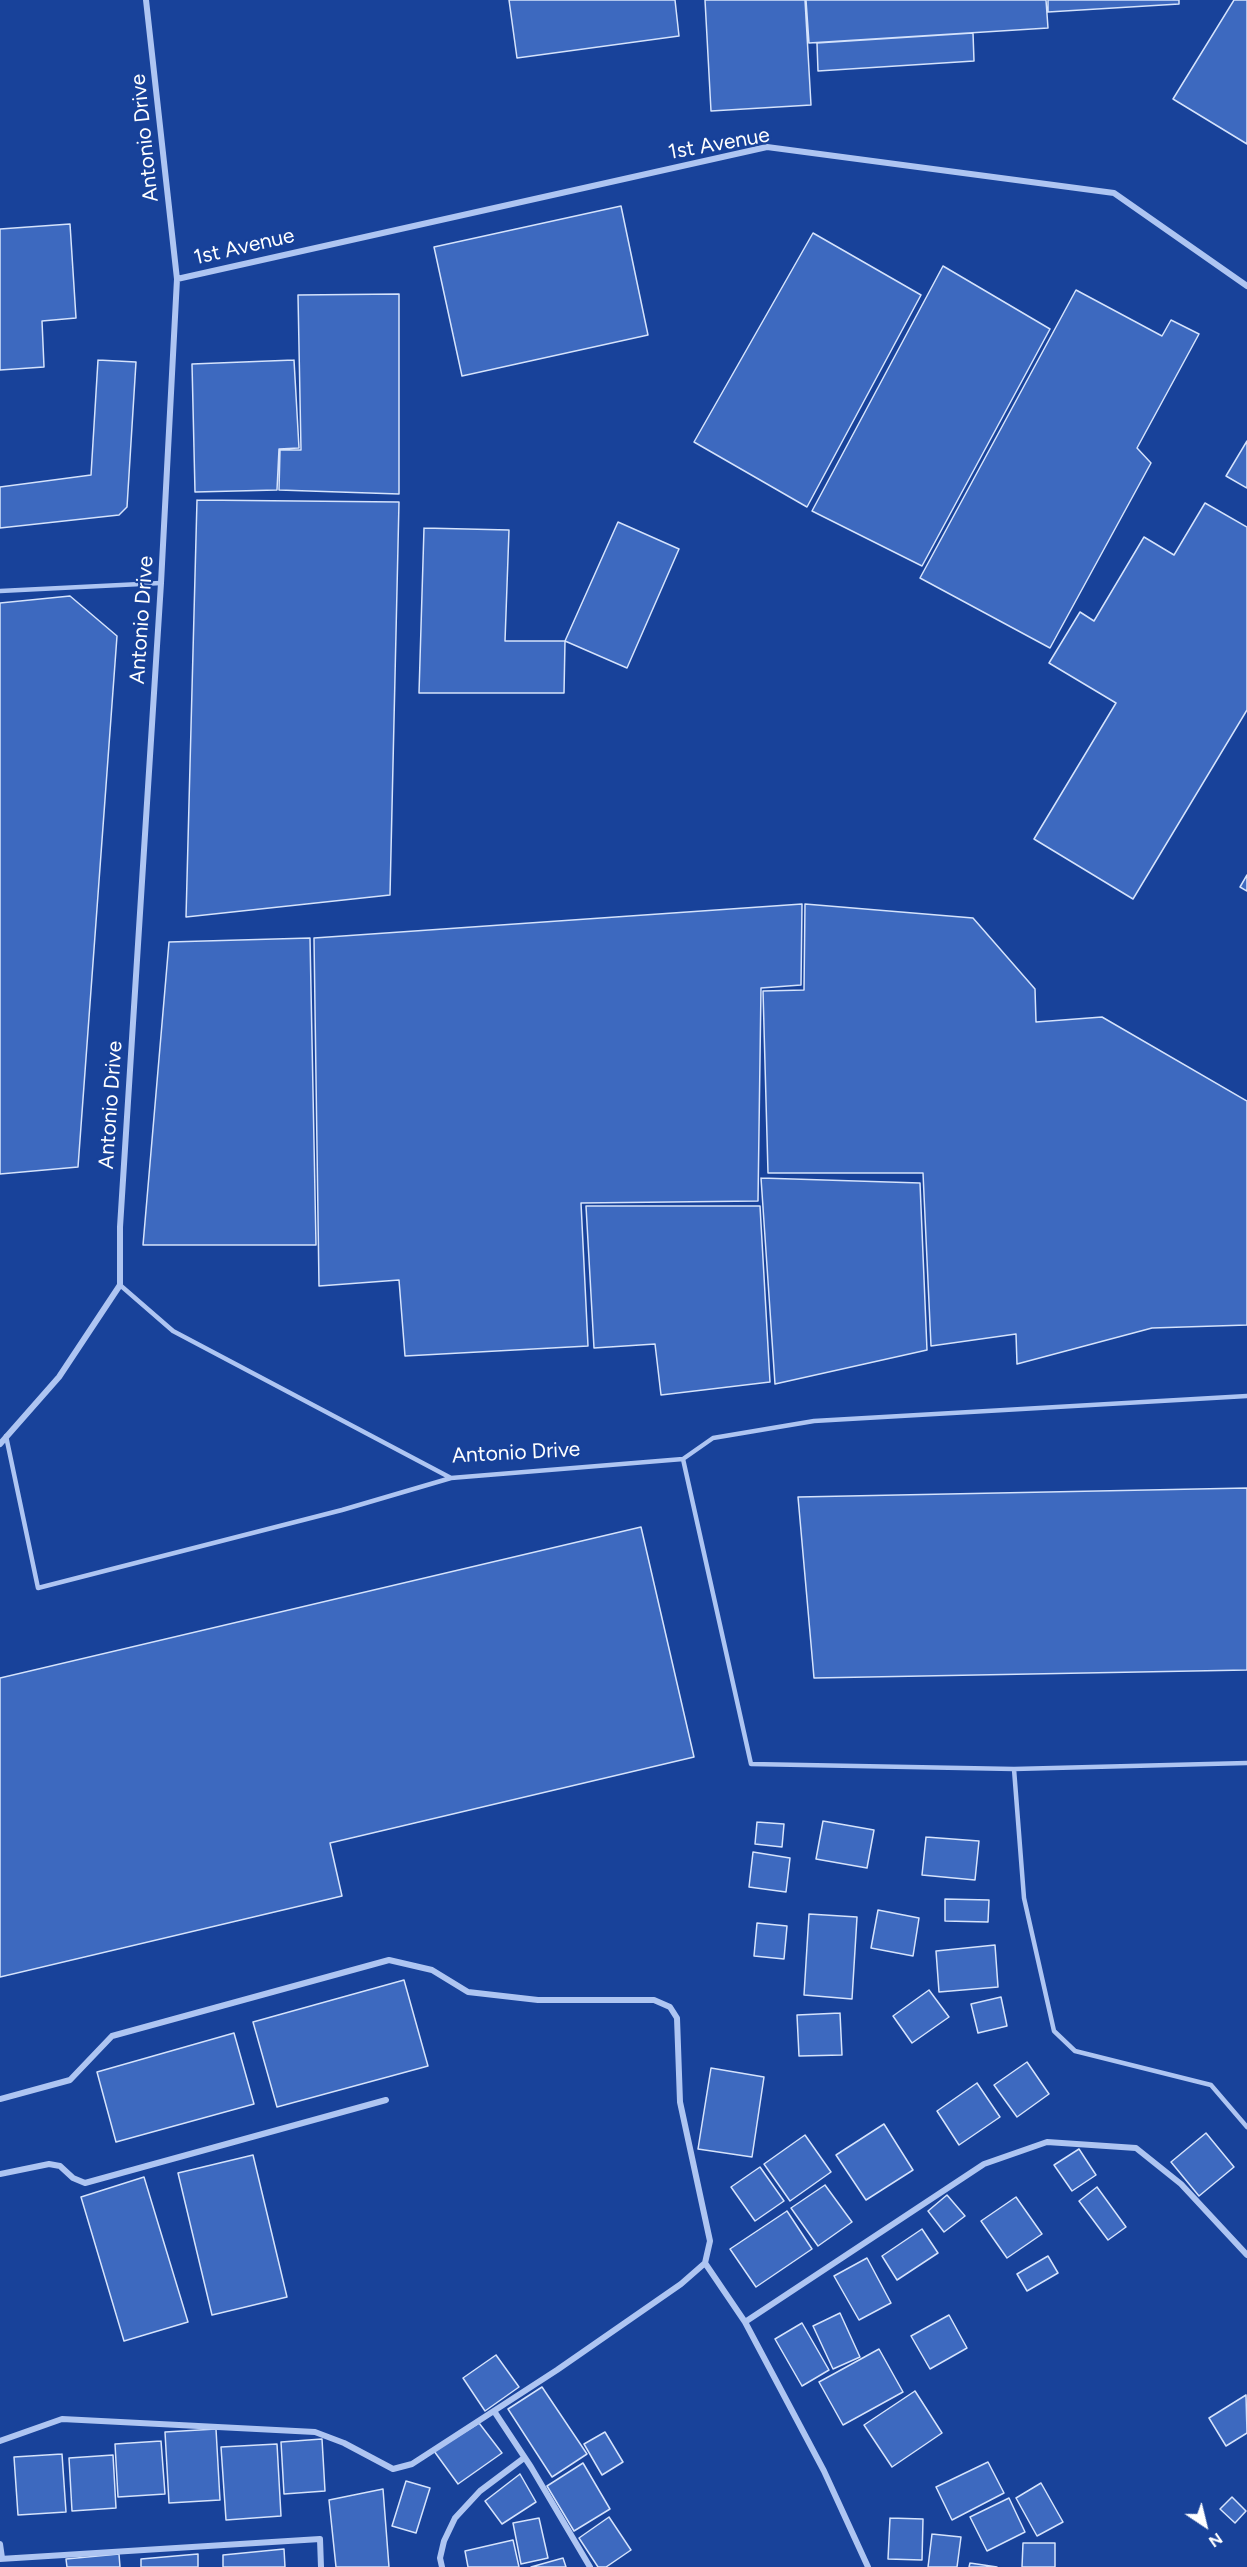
<!DOCTYPE html>
<html>
<head>
<meta charset="utf-8">
<style>
  body { margin:0 }
  #map { position:relative; width:1247px; height:2567px; overflow:hidden; background:#18429a; font-family:Figtree,sans-serif }
  canvas { display:block }
  .north { position:absolute; left:1175px; top:2495px; width:60px; height:60px; -webkit-text-stroke:4px #18429a; paint-order:stroke; rotate:145deg; font-size:16px; font-weight:700; line-height:24px; text-align:center; color:#fff }
  .north::after { content:''; display:block; margin:auto; width:21px; height:27px; background:#fff; clip-path:polygon(50% 0,100% 100%,50% 72%,0 100%) }
</style>
</head>
<body>
<div id="map">
<canvas width="1247" height="2567"></canvas>
<div class="north">N</div>
</div>
<script>
const context = document.querySelector('canvas').getContext('2d');
context.lineJoin = 'round';
function fillPath(path, color) { context.fillStyle = color; context.fill(path, 'evenodd'); }
const shape = rows => new Path2D(rows.map(r => 'M' + r).join(''));
function trace(path, color, width, dash) { context.strokeStyle = color; context.lineWidth = width; context.lineCap = dash ? 'butt' : 'round'; context.setLineDash(dash || []); context.stroke(path); }
function label(font, color, halo, rows, align = 'center') {
  context.font = font + ' Figtree,sans-serif'; context.lineWidth = 4.5; context.setLineDash([]); context.textBaseline = 'middle'; context.strokeStyle = halo; context.fillStyle = color; for (const [text, x, y, turn = 0] of rows) {
    context.save(); context.translate(x, y); context.rotate((+turn || 0) * Math.PI / 180); context.textAlign = isNaN(turn) ? turn : align; if (halo) context.strokeText(text, 0, 0); context.fillText(text, 0, 0); context.restore();
  }
}
const building = shape([
  [509,0,675,0,679,36,517,58,509,0],
  [705,0,805,0,811,105,711,111,705,0],
  [806,0,1046,0,1048,28,809,43,806,0],
  [1048,0,1179,0,1179,4,1048,12,1048,0],
  [1234,0,1247,0,1247,144,1173,99,1234,0],
  [973,33,974,61,818,71,817,43,973,33],
  [621,206,648,335,462,376,434,247,621,206],
  [70,224,76,318,42,321,44,367,0,370,0,229,70,224],
  [813,233,921,295,807,507,694,442,813,233],
  [943,266,1050,329,922,566,812,511,943,266],
  [1076,290,1162,336,1171,320,1199,334,1137,448,1151,463,1050,648,920,578,1076,290],
  [399,294,399,494,279,490,280,450,301,450,298,295,399,294],
  [98,360,136,362,127,507,119,515,0,528,0,487,91,475,98,360],
  [294,360,299,448,279,449,277,490,195,492,192,364,294,360],
  [1247,441,1247,488,1226,476,1247,441],
  [197,500,399,502,390,895,186,917,197,500],
  [1205,503,1247,527,1247,710,1133,899,1034,839,1116,703,1049,663,1080,612,1094,621,1144,537,1174,555,1205,503],
  [618,522,679,549,627,668,565,641,618,522],
  [424,528,509,530,505,641,565,641,564,693,419,693,424,528],
  [70,596,117,636,78,1167,0,1174,0,603,70,596],
  [1247,875,1247,891,1240,887,1247,875],
  [802,904,801,985,761,988,758,1201,581,1203,588,1346,405,1356,399,1280,319,1286,314,938,802,904],
  [805,904,973,918,1035,989,1036,1022,1102,1017,1247,1101,1247,1325,1152,1328,1017,1364,1016,1334,931,1346,923,1173,768,1173,763,991,804,990,805,904],
  [310,938,316,1245,143,1245,169,942,310,938],
  [761,1178,920,1183,927,1350,775,1384,761,1178],
  [586,1206,760,1206,770,1382,661,1395,655,1344,594,1348,586,1206],
  [1247,1488,1247,1670,814,1678,798,1497,1247,1488],
  [641,1527,694,1757,330,1843,342,1896,0,1977,0,1678,641,1527],
  [823,1821,874,1830,867,1868,816,1859,823,1821],
  [757,1822,784,1824,782,1847,755,1844,757,1822],
  [926,1837,979,1841,975,1880,922,1875,926,1837],
  [753,1852,790,1858,786,1892,749,1887,753,1852],
  [945,1899,989,1900,988,1922,945,1921,945,1899],
  [878,1910,919,1918,913,1956,871,1948,878,1910],
  [809,1914,857,1917,852,1999,804,1995,809,1914],
  [757,1923,787,1926,784,1959,754,1956,757,1923],
  [995,1945,998,1987,939,1992,936,1951,995,1945],
  [404,1980,428,2066,277,2107,253,2022,404,1980],
  [929,1990,949,2017,912,2043,893,2016,929,1990],
  [1001,1997,1007,2026,978,2033,971,2004,1001,1997],
  [840,2013,842,2055,799,2056,797,2015,840,2013],
  [234,2033,254,2104,116,2142,97,2072,234,2033],
  [1027,2062,1049,2094,1017,2117,994,2085,1027,2062],
  [711,2068,764,2077,752,2157,698,2149,711,2068],
  [977,2083,1000,2117,959,2145,937,2111,977,2083],
  [884,2124,913,2170,866,2200,836,2155,884,2124],
  [1206,2133,1234,2167,1199,2196,1171,2162,1206,2133],
  [805,2135,831,2172,790,2201,764,2164,805,2135],
  [1079,2149,1096,2175,1072,2191,1054,2165,1079,2149],
  [253,2155,287,2297,212,2315,178,2173,253,2155],
  [760,2167,784,2201,755,2221,731,2187,760,2167],
  [144,2177,188,2322,124,2341,81,2197,144,2177],
  [825,2185,852,2222,818,2246,791,2208,825,2185],
  [1097,2187,1126,2227,1108,2240,1079,2201,1097,2187],
  [947,2195,965,2216,944,2232,928,2211,947,2195],
  [1016,2197,1042,2234,1007,2258,981,2221,1016,2197],
  [787,2211,812,2249,756,2287,730,2249,787,2211],
  [922,2229,938,2253,897,2280,882,2256,922,2229],
  [1048,2256,1058,2273,1027,2291,1017,2274,1048,2256],
  [867,2258,891,2303,859,2320,834,2276,867,2258],
  [840,2313,860,2357,833,2369,813,2326,840,2313],
  [949,2315,967,2348,930,2369,911,2336,949,2315],
  [802,2323,829,2370,802,2386,775,2339,802,2323],
  [879,2349,903,2392,843,2425,819,2382,879,2349],
  [496,2355,519,2387,485,2411,463,2378,496,2355],
  [542,2387,587,2454,552,2477,508,2409,542,2387],
  [915,2391,942,2433,892,2467,864,2425,915,2391],
  [1246,2395,1247,2433,1226,2446,1209,2418,1246,2395],
  [479,2423,502,2453,458,2484,434,2451,479,2423],
  [216,2429,220,2500,169,2503,165,2432,216,2429],
  [605,2432,623,2462,602,2475,584,2444,605,2432],
  [322,2439,325,2491,284,2494,281,2442,322,2439],
  [161,2441,165,2494,118,2497,115,2444,161,2441],
  [277,2444,281,2516,226,2520,221,2447,277,2444],
  [62,2454,66,2512,18,2515,14,2457,62,2454],
  [113,2455,116,2508,72,2511,69,2458,113,2455],
  [988,2462,1004,2493,952,2520,936,2487,988,2462],
  [583,2463,610,2509,574,2531,547,2486,583,2463],
  [520,2474,536,2502,502,2524,485,2501,520,2474],
  [406,2481,430,2488,416,2533,392,2526,406,2481],
  [1041,2483,1063,2522,1037,2536,1016,2498,1041,2483],
  [383,2489,389,2567,336,2567,329,2500,383,2489],
  [1232,2497,1246,2511,1235,2523,1220,2509,1232,2497],
  [1009,2498,1025,2532,987,2551,970,2517,1009,2498],
  [609,2517,631,2550,606,2567,598,2567,579,2538,609,2517],
  [539,2518,548,2558,521,2564,513,2523,539,2518],
  [890,2518,923,2519,922,2560,888,2559,890,2518],
  [932,2534,961,2537,957,2567,928,2567,932,2534],
  [513,2540,519,2567,468,2567,465,2551,513,2540],
  [1023,2543,1055,2543,1055,2567,1022,2567,1023,2543],
  [284,2549,285,2567,223,2567,223,2555,284,2549],
  [119,2554,120,2567,67,2567,66,2559,119,2554],
  [198,2554,198,2567,141,2567,141,2559,198,2554],
  [563,2558,566,2567,531,2567,563,2558],
  [970,2563,997,2567,969,2567,970,2563]
]);
fillPath(building, '#3d69bf');
trace(building, '#d5e3fc', 1.5);
trace(shape([
  [0,591,161,583],
  [120,1285,173,1331,451,1478,683,1459,751,1764,1014,1769,1247,1763],
  [6,1436,38,1588,342,1510,451,1478],
  [683,1459,713,1438,814,1421,1247,1396],
  [1014,1769,1024,1898,1054,2031,1075,2051,1211,2085,1247,2127]
]), '#aec5f2', 4.5);
trace(shape([
  [177,279,767,147,1114,193,1247,286],
  [0,1444,59,1377,120,1285,120,1227,161,583,177,279,146,0],
  [0,2099,70,2080,112,2036,389,1960,432,1970,468,1992,538,2000,654,2000,670,2007,677,2018,680,2102,710,2241,705,2263,681,2284,557,2370,412,2464,393,2469,344,2443,315,2432,62,2419,0,2441],
  [0,2174,49,2164,60,2166,73,2178,85,2183,386,2100],
  [705,2263,745,2322,824,2471,868,2567],
  [745,2322,984,2164,1047,2142,1136,2148,1181,2184,1247,2255],
  [494,2411,531,2467,590,2567],
  [0,2544,2,2558],
  [0,2559,320,2539,321,2567],
  [442,2567,440,2558,444,2541,455,2518,480,2491,524,2458]
]), '#aec5f2', 6);
label('21px', '#fff', '#18429a', [
  ["Antonio Drive",145,138,-96],
  ["1st Avenue",719,144,-10],
  ["1st Avenue",244,247,-13],
  ["Antonio Drive",142,620,-86],
  ["Antonio Drive",111,1105,-86],
  ["Antonio Drive",516,1453,-3]
]);
</script>
</body>
</html>
